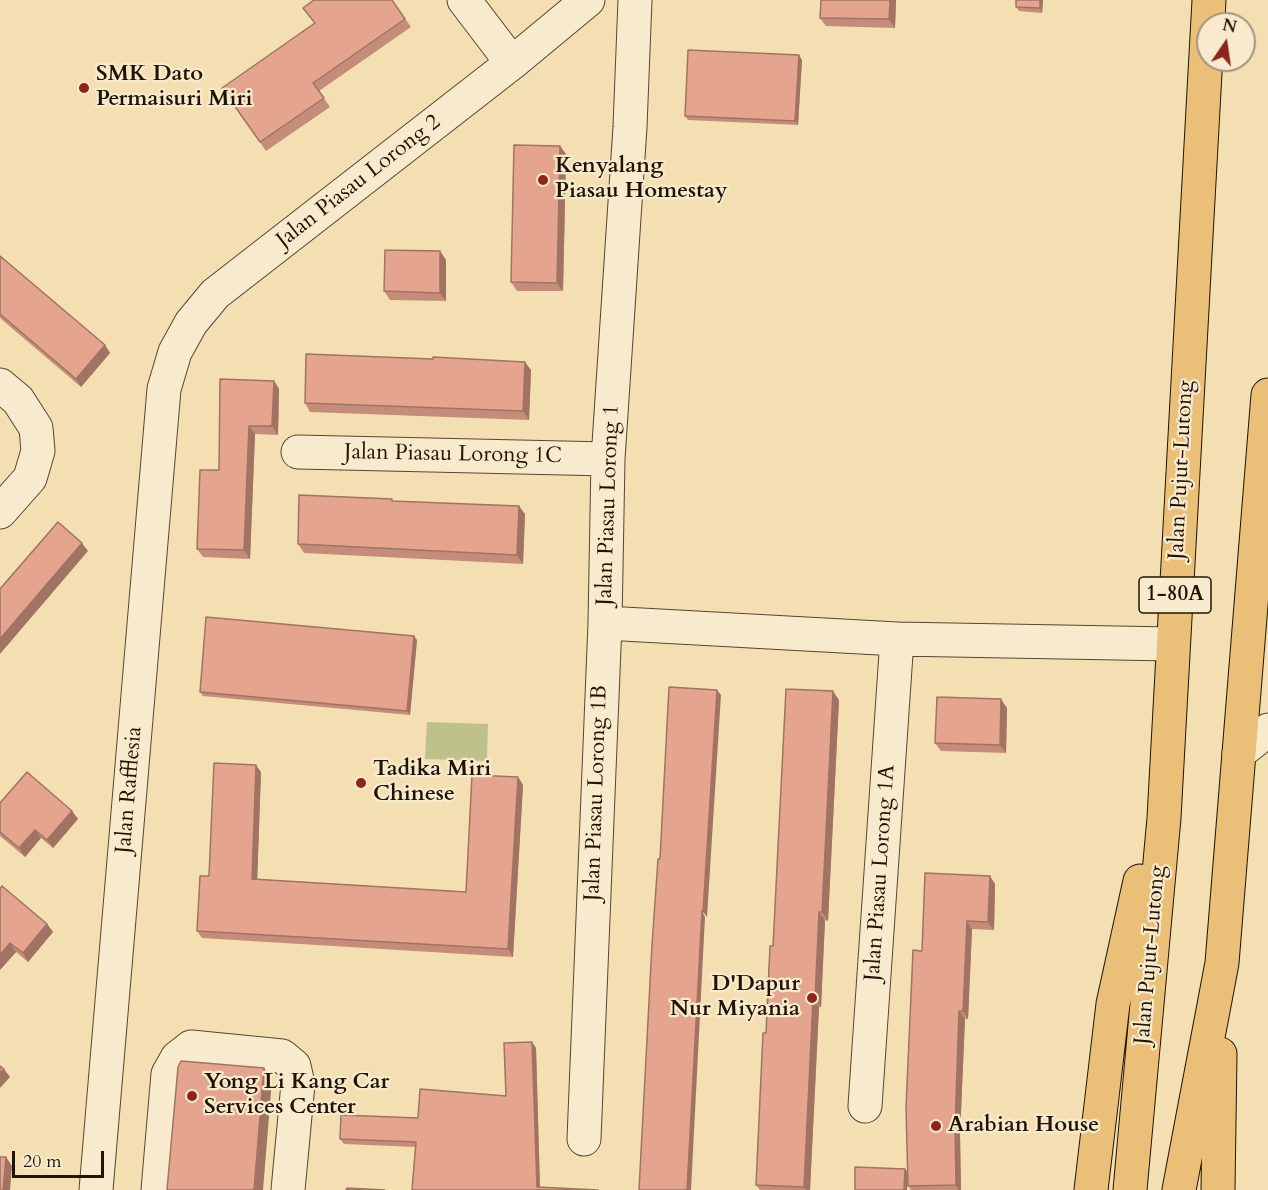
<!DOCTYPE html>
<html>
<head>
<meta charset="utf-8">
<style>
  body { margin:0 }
  #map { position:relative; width:1268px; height:1190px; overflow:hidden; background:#f4dfb2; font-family:Cardo,serif }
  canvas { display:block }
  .north { position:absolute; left:1196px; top:12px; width:60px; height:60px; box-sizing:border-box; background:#f8eacd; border:2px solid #a2947c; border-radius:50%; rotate:13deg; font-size:16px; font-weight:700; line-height:24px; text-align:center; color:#211303 }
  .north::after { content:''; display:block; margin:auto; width:21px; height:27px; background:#8f2418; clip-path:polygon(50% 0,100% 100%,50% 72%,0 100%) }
  .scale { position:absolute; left:12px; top:1151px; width:92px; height:27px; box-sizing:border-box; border:3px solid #211303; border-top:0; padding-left:8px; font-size:18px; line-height:21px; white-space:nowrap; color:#211303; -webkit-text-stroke:4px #f8eacd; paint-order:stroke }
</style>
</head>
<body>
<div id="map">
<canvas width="1268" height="1190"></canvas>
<div class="north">N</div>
<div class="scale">20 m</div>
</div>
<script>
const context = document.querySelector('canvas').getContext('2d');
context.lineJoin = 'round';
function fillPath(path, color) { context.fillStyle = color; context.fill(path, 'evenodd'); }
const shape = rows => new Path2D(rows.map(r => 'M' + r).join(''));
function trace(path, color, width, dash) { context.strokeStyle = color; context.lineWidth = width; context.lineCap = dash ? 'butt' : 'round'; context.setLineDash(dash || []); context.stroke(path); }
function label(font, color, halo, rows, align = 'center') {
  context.font = font + ' Cardo,serif'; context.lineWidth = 4.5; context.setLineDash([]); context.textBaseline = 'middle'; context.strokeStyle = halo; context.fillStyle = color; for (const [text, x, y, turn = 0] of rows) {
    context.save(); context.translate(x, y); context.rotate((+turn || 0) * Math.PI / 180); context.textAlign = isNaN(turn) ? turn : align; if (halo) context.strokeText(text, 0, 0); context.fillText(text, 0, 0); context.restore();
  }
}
fillPath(shape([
  [427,722,488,724,487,761,425,759]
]), '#bec18a');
const minor = shape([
  [464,0,512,63],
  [635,0,630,127,608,459,605,623,897,639,1172,644],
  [0,385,18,400,36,428,38,451,30,478,0,512],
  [298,452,608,459],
  [1239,753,1268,730],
  [865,1106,897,639],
  [584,1139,605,623],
  [96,1190,164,389,175,352,191,323,215,294,512,63,588,0],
  [158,1190,168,1074,177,1058,191,1047,282,1056,294,1066,298,1084,288,1190]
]);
const highway = shape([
  [1091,1190,1113,1004,1140,881],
  [1130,1190,1164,818,1209,0],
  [1179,1190,1222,963,1268,395],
  [1218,1190,1220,1054]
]);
trace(minor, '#56462f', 35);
trace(highway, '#211303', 35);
trace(minor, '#f8eacd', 33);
trace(highway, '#eac079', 33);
fillPath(shape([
  [392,0,411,27,319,91,330,107,266,151,222,88,314,23],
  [821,0,896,0,895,28,826,26,820,18],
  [1016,0,1043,0,1042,13,1019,11,1016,7],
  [802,60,798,125,688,120,685,116],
  [566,154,563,291,517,291,511,282],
  [440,251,446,260,446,301,390,300,384,291],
  [0,256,105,345,110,353,81,387,0,318],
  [531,370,529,420,310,412,305,403],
  [274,381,279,389,278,435,255,434,250,559,203,557,197,549,219,470],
  [525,514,523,564,304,553,298,544],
  [417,640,410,715,203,696,200,692],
  [839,700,828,921,825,920,821,1007,819,1007,810,1190,760,1190,756,1185,766,1033,773,946],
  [1007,708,1006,753,941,751,935,743],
  [261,772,257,879,466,892,518,777,523,785,513,957,202,938,197,931],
  [0,803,72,811,78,819,53,848,41,838,25,857,0,836],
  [995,884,994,930,972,929,968,1019,965,1019,960,1135,961,1190,911,1190,908,1186,905,1169,908,1172,922,951],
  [0,889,47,924,53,932,28,962,16,952,0,970],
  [532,1042,536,1048,540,1187,412,1190,415,1147,344,1144,340,1139,506,1096]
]), '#c58d79');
fillPath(shape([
  [890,0,896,0,895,28,889,19],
  [1040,0,1043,0,1042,13,1040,8],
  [799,55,802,60,798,125,795,121],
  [560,146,566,154,563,291,557,283],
  [440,251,446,260,446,301,440,293],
  [105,345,110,353,81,387,76,379],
  [525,362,531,370,529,420,523,411],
  [274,381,279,389,278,435,272,426],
  [249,426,255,434,250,559,244,550],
  [519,506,525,514,523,564,517,555],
  [82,543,88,551,0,654,0,639],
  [414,636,417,640,410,715,407,711],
  [717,690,721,695,707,917,703,912],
  [833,691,839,700,828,921,822,912],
  [1001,699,1007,708,1006,753,1000,745],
  [256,765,261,772,257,886,252,879],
  [518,777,523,785,513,957,508,949],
  [72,811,78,819,53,848,47,840],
  [35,830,41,838,25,857,19,848],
  [990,876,995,884,994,930,988,922],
  [702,911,705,917,691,1190,687,1190],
  [819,912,825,920,821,1007,815,999],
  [967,921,972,929,968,1019,963,1011],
  [47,924,53,932,28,962,23,953],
  [10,943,16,952,0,970,0,955],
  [813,999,819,1007,810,1190,806,1190,804,1187],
  [959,1011,965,1019,960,1135,961,1190,959,1190,956,1185,955,1127],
  [532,1042,536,1048,540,1190,537,1187],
  [264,1068,272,1080,263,1190,254,1190],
  [4,1069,10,1077,0,1088,0,1073],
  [6,1157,12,1166,10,1190,3,1190],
  [905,1169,908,1173,907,1190,904,1190]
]), '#a07363');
const building = shape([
  [314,0,392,0,405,19,313,83,324,98,260,142,222,88,315,23,303,8,314,0],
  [821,0,890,0,889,19,820,18,821,0],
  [1016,0,1040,0,1040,8,1016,7,1016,0],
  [688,50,799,55,795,121,685,116,688,50],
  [514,145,560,146,557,283,511,282,514,145],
  [385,250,440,251,440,293,384,291,385,250],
  [0,256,105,345,76,379,0,314,0,256],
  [306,354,433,359,433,357,525,362,523,411,305,403,306,354],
  [220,379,274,381,272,426,249,426,244,550,197,549,200,470,219,470,220,379],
  [299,495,392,499,392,501,519,506,517,555,298,544,299,495],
  [58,522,82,543,0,639,0,589,58,522],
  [206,617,414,636,407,711,200,692,206,617],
  [669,687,717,690,703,912,702,911,687,1190,639,1190,652,945,658,859,660,859,669,687],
  [786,689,833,691,822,912,819,912,815,999,813,999,804,1187,756,1185,763,1033,766,1033,770,946,773,946,786,689],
  [937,697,1001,699,1000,745,935,743,937,697],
  [214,763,256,765,252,879,466,892,472,775,518,777,508,949,197,931,200,876,209,876,214,763],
  [27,772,72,811,47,840,35,830,19,848,0,832,0,803,27,772],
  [925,873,990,876,988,922,967,921,963,1011,959,1011,955,1127,956,1185,908,1186,906,1108,913,950,922,951,925,873],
  [2,886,47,924,23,953,10,943,0,955,0,889,2,886],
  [532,1042,537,1187,598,1190,412,1190,416,1142,340,1139,341,1115,418,1118,420,1089,506,1096,504,1043,532,1042],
  [181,1061,264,1068,254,1190,167,1190,178,1067,181,1061],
  [0,1066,4,1069,0,1073,0,1066],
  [0,1157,6,1157,3,1190,0,1190,0,1157],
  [855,1167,905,1169,904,1190,855,1190,855,1167],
  [347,1188,385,1190,346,1190,347,1188]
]);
fillPath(building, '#e5a48d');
trace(building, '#a07363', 1.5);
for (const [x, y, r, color] of [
  [84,88,6,"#8f2418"],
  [543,180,6,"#8f2418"],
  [361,783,6,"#8f2418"],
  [812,998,6,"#8f2418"],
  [192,1096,6,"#8f2418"],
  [936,1126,6,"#8f2418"]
]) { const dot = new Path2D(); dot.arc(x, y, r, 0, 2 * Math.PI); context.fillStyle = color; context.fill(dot); trace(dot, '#f8eacd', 2); }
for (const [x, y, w] of [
  [1175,595,72]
]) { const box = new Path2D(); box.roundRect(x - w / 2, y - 18, w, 36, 4.5); context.fillStyle = '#f8eacd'; context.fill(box); trace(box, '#211303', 1.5); }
label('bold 21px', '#211303', null, [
  ["1-80A",1175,595]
]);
label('bold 22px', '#211303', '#f8eacd', [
  ["SMK Dato",96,75],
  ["Permaisuri Miri",96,100],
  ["Kenyalang",555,167],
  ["Piasau Homestay",555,192],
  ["Tadika Miri",373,770],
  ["Chinese",373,795],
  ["D'Dapur",800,985,"right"],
  ["Nur Miyania",800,1010,"right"],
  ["Yong Li Kang Car",204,1083],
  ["Services Center",204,1108],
  ["Arabian House",948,1126]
], 'left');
label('22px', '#211303', '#f8eacd', [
  ["Jalan Piasau Lorong 2",359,182,-38],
  ["Jalan Piasau Lorong 1C",453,455,1],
  ["Jalan Pujut-Lutong",1182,470,-87],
  ["Jalan Piasau Lorong 1",609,505,-88],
  ["Jalan Rafflesia",130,790,-85],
  ["Jalan Piasau Lorong 1B",597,793,-88],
  ["Jalan Piasau Lorong 1A",881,873,-86],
  ["Jalan Pujut-Lutong",1151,955,-85]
]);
</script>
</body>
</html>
